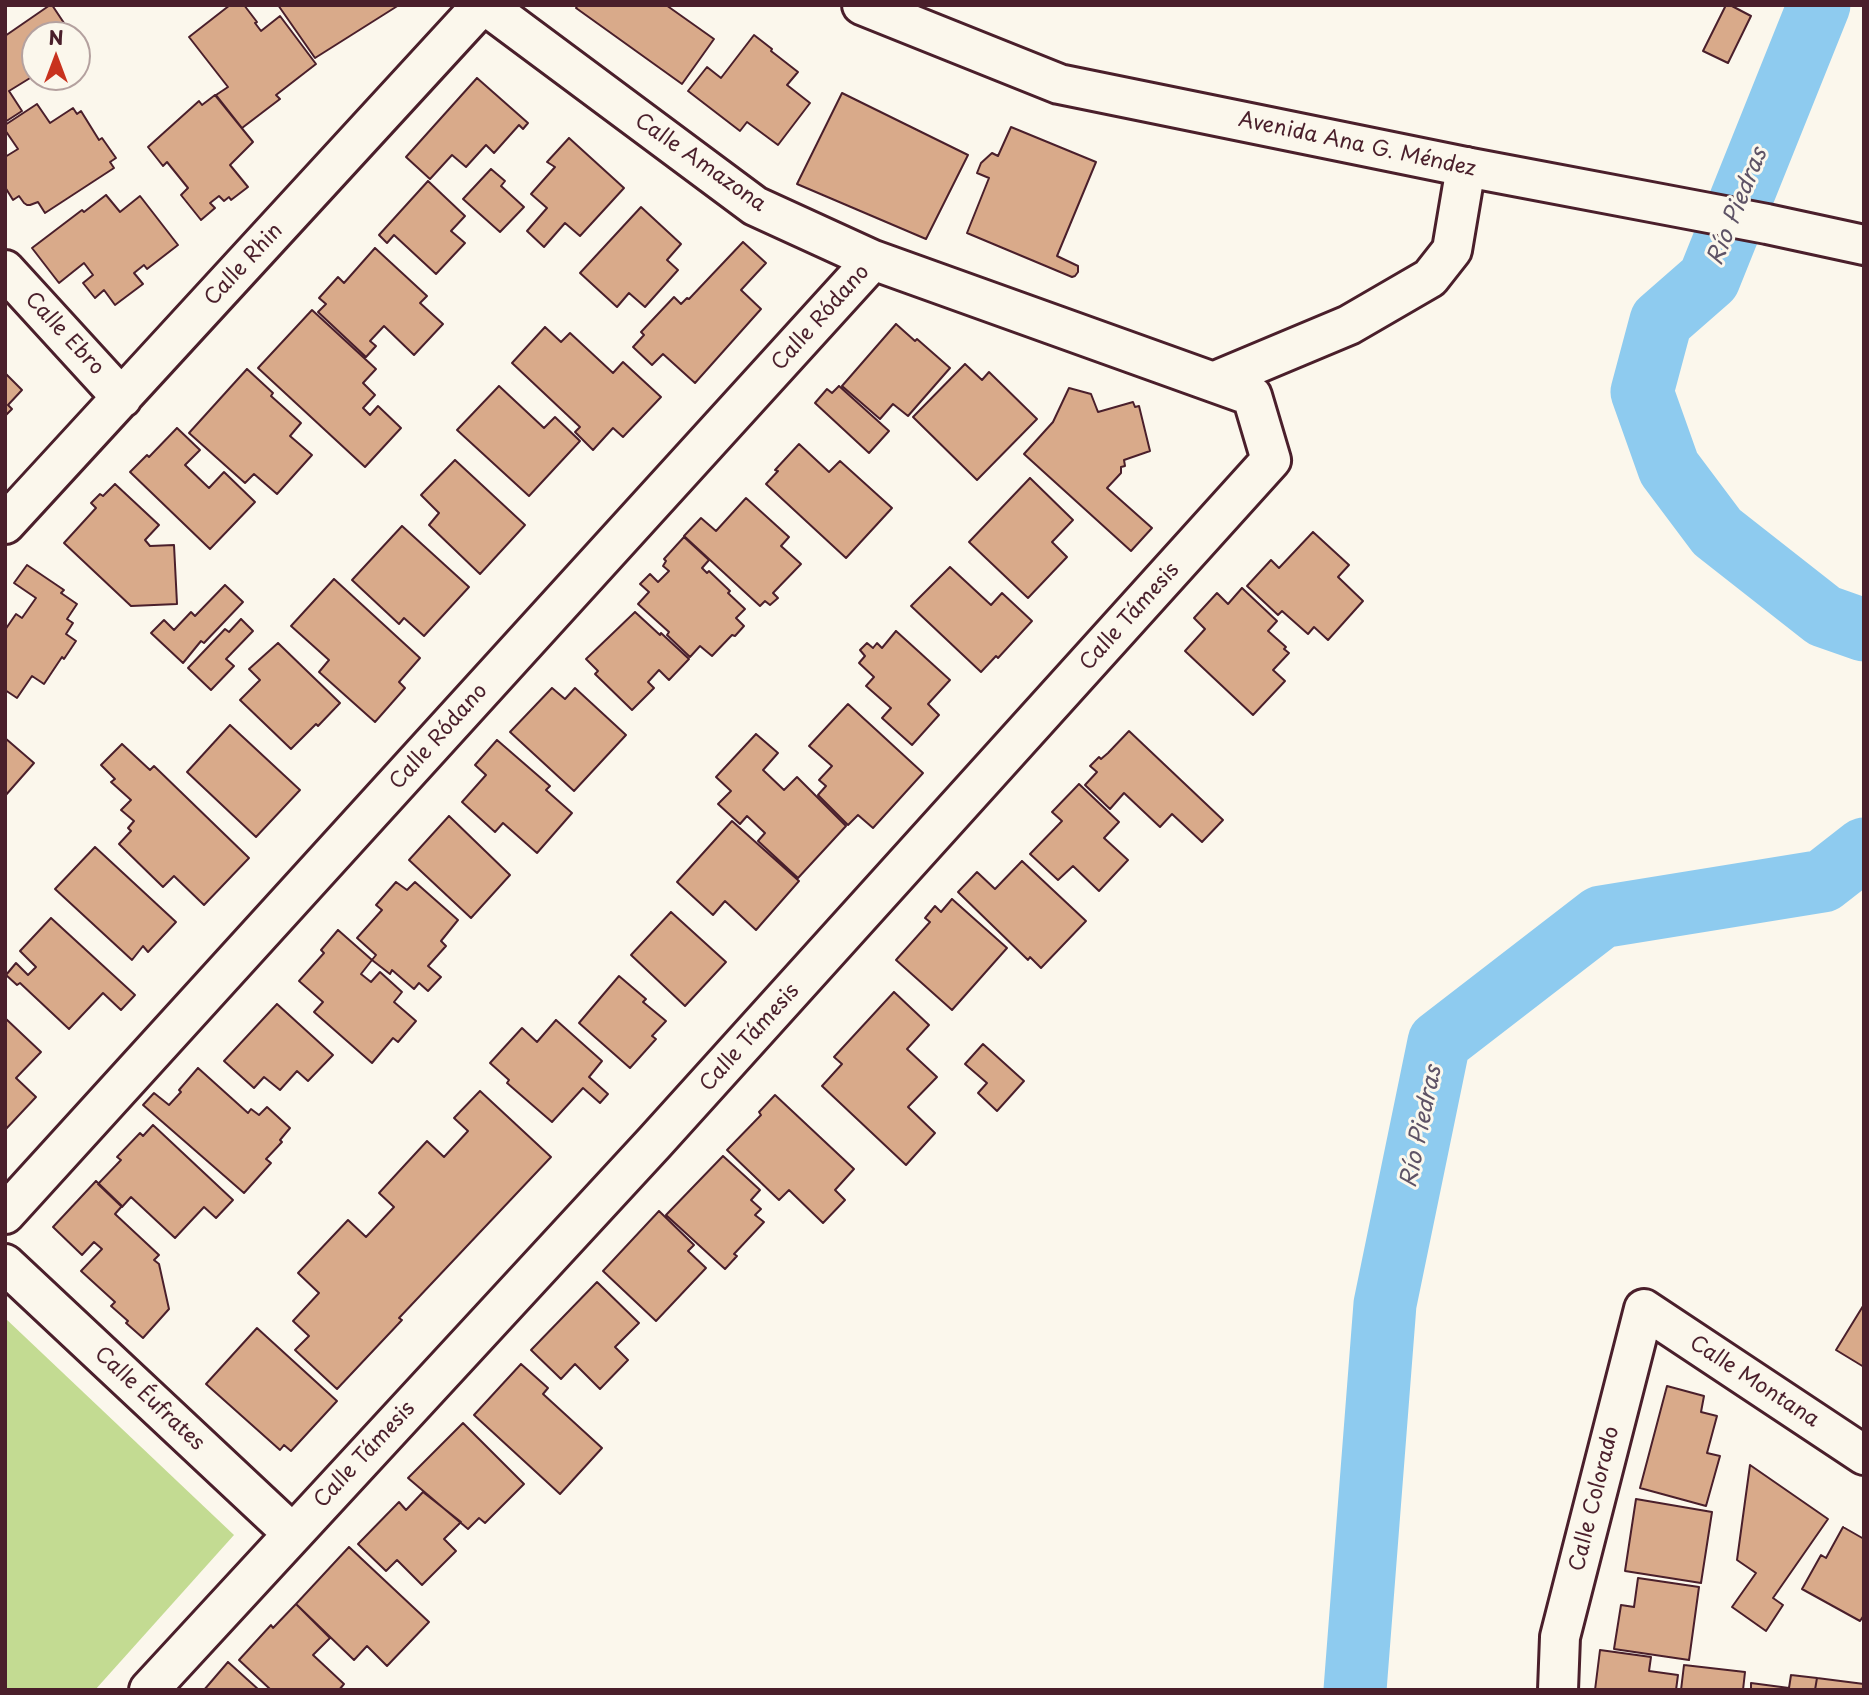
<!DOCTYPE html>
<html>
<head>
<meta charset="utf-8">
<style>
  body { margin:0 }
  #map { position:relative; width:1869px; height:1695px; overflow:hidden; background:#fbf7ec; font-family:"Playpen Sans",sans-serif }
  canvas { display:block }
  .frame { position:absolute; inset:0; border:7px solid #4a1f2b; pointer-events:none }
  .north { position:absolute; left:21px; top:21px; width:70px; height:70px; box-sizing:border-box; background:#fbf7ec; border:2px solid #b4a19f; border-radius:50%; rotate:0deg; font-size:19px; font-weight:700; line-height:28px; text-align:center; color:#4a1f2b }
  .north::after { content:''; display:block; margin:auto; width:24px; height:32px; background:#c8321e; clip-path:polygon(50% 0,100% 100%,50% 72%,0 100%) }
</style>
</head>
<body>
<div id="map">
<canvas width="1869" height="1695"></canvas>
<div class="frame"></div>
<div class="north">N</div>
</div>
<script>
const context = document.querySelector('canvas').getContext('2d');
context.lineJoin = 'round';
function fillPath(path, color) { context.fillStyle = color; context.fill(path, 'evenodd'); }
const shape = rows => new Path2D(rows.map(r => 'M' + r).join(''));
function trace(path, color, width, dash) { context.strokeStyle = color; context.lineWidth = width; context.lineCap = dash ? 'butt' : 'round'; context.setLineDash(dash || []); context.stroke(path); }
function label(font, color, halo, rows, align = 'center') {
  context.font = font + ' "Playpen Sans",sans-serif'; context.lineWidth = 6; context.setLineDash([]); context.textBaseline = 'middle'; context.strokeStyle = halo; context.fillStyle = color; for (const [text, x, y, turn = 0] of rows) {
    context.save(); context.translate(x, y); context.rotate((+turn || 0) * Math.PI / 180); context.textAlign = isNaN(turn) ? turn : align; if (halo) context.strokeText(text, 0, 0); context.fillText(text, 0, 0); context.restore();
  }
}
fillPath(shape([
  [5,1318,234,1535,95,1690,5,1690]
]), '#c3db92');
trace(shape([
  [1819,5,1709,279,1661,321,1642,392,1669,468,1717,532,1824,616,1864,630],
  [1355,1690,1385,1304,1439,1042,1601,917,1823,881,1864,849]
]), '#8ecbef', 63);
const building = shape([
  [50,5,52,5,72,35,35,35,35,75,9,91,22,111,5,122,5,36,50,5],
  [230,5,244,5,257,22,255,23,261,31,280,16,316,64,276,95,280,99,242,128,216,95,228,87,189,37,230,5],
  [278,5,399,5,315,58,278,5],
  [578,5,666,5,714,39,682,84,576,8,578,5],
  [1726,5,1730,5,1751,16,1728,63,1703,51,1726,5],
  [754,35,772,49,771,51,798,72,787,85,810,103,778,145,747,122,740,131,688,91,707,67,721,78,754,35],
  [77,43,84,54,77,59,77,43],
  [477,78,528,123,523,129,519,125,494,153,486,145,466,167,452,155,430,179,406,157,477,78],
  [842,93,968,155,926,239,797,184,842,93],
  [215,95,253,142,230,165,248,187,231,200,229,197,224,201,219,196,210,203,215,208,201,220,181,195,188,188,167,162,163,166,148,147,199,101,202,105,215,95],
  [37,104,50,123,73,108,77,114,81,111,99,140,102,138,116,158,110,162,114,168,45,213,38,202,30,205,27,205,24,203,19,196,13,200,5,187,5,157,18,149,5,130,5,125,37,104],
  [1011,127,1096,162,1057,256,1078,266,1078,272,1075,276,1072,277,967,233,989,178,977,173,981,163,992,153,998,156,1011,127],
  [569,138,624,188,580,236,565,223,544,247,527,231,547,208,531,194,555,167,547,162,569,138],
  [491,169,505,181,501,186,524,207,500,232,463,199,491,169],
  [428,181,465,216,451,231,465,243,436,274,394,235,387,243,379,235,428,181],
  [106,195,120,212,140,196,178,245,147,269,144,265,134,273,143,284,115,305,104,290,95,298,83,283,93,275,84,263,59,283,32,248,82,210,84,212,106,195],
  [641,207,681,244,667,260,678,270,645,307,629,293,617,307,580,273,641,207],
  [743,242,766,263,741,290,761,309,695,383,663,354,652,365,633,347,644,335,641,332,674,297,681,304,687,298,689,299,743,242],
  [375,248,427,296,420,303,443,324,414,355,384,326,370,341,376,346,366,357,318,312,326,304,319,298,338,277,344,283,375,248],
  [312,310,376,369,363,383,375,395,363,408,370,415,378,406,401,428,365,467,258,368,312,310],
  [896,324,915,341,917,339,950,368,908,416,893,404,880,419,842,386,896,324],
  [545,327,561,342,570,333,613,373,623,362,661,397,623,437,613,428,593,450,575,432,580,427,512,363,545,327],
  [965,364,982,380,989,372,1037,419,977,480,913,417,965,364],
  [247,369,273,393,271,396,301,423,290,436,312,455,277,494,254,474,245,483,189,433,247,369],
  [5,373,22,390,8,405,12,409,5,416,5,373],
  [499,386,544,428,555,417,580,441,529,496,457,430,499,386],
  [839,386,889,431,869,453,815,403,827,389,832,393,839,386],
  [1069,388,1091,394,1098,412,1133,402,1135,407,1139,406,1150,451,1124,460,1125,466,1121,467,1121,473,1107,488,1152,528,1131,551,1024,454,1053,422,1069,388],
  [177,428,200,450,185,465,209,488,224,472,255,502,210,549,130,472,147,455,149,457,177,428],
  [799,444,829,472,840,461,892,508,846,558,766,484,778,471,775,470,799,444],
  [455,460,525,525,480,574,429,525,439,513,421,495,455,460],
  [1030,478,1073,520,1052,542,1067,557,1028,598,969,542,1030,478],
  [115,484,159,525,145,540,150,546,174,545,177,604,131,606,64,543,96,508,91,503,100,494,103,496,115,484],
  [746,498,789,537,781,546,801,564,773,593,778,598,770,605,765,601,760,606,684,536,701,518,716,531,746,498],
  [402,526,469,587,424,636,404,618,399,624,352,580,402,526],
  [1313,532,1349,565,1338,577,1363,601,1328,640,1314,627,1308,634,1282,611,1278,615,1247,586,1271,560,1279,568,1313,532],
  [684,537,709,560,702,568,707,573,709,571,730,591,728,593,745,609,736,618,744,626,735,636,732,635,712,656,700,646,690,657,667,635,669,632,638,604,649,592,640,584,650,574,658,582,669,571,663,566,666,561,664,559,684,537],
  [27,565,64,590,61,593,77,604,67,619,73,623,66,634,76,641,64,659,62,657,44,684,32,676,17,698,5,690,5,630,16,614,22,618,36,598,14,583,27,565],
  [950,567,991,605,1002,593,1032,621,998,658,996,656,981,672,911,606,950,567],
  [334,579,420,658,399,682,405,688,375,722,319,672,329,660,291,626,334,579],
  [225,585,243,602,204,643,201,641,183,663,151,633,164,620,174,630,191,612,195,616,225,585],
  [1242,588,1277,621,1268,631,1286,647,1284,649,1289,653,1273,670,1285,681,1253,715,1185,651,1205,629,1194,618,1217,593,1228,604,1242,588],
  [635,612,660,635,661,633,689,659,669,680,659,670,648,682,654,688,632,710,595,674,598,671,586,659,635,612],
  [241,619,253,631,226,659,234,666,211,690,188,668,225,629,229,632,241,619],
  [896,631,950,680,928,704,939,715,912,745,882,718,891,708,866,686,874,677,859,663,865,656,860,650,867,643,873,648,877,643,882,648,896,631],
  [278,643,340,703,318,726,316,724,291,749,240,700,260,680,249,669,278,643],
  [552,688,565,699,575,688,626,735,574,791,510,732,552,688],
  [848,704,923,773,873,828,858,815,848,825,818,795,826,786,819,780,832,766,809,746,848,704],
  [230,725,300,790,256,837,187,772,230,725],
  [1129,731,1223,820,1202,842,1172,814,1160,827,1124,793,1110,809,1085,785,1097,772,1090,766,1099,757,1101,759,1108,753,1129,731],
  [756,734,778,753,763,770,784,790,797,777,846,826,798,878,758,841,765,833,747,816,740,824,718,804,731,791,716,777,756,734],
  [5,738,34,763,5,796,5,738],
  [497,740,550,786,546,790,572,813,537,853,503,823,495,832,462,802,486,775,475,765,497,740],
  [122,744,150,770,154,766,249,858,204,905,174,876,163,887,119,844,131,831,128,828,134,821,121,810,131,800,111,782,115,779,101,765,122,744],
  [1079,784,1119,822,1104,838,1128,860,1099,891,1073,866,1058,880,1030,854,1062,821,1052,812,1079,784],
  [449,816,510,875,471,918,409,860,449,816],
  [732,821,799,881,756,930,725,901,713,915,677,882,732,821],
  [95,847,176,922,148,952,143,946,132,960,55,889,95,847],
  [1022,861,1086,921,1041,968,1030,957,1028,960,958,892,977,872,995,889,1022,861],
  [396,882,407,890,415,882,458,920,441,941,446,946,428,966,441,977,428,991,419,983,414,989,392,970,390,974,372,960,376,955,357,938,382,910,376,905,396,882],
  [952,899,1007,948,952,1010,896,960,930,922,925,918,935,906,941,912,952,899],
  [671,912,726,962,685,1006,631,955,671,912],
  [51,918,135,995,121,1010,103,993,69,1029,20,983,17,985,6,975,16,963,28,975,36,967,20,951,51,918],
  [338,930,372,960,361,974,371,982,380,972,402,992,394,1002,416,1021,398,1042,393,1038,372,1063,314,1012,323,1002,299,981,324,953,321,950,338,930],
  [619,976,646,999,643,1002,666,1021,652,1036,656,1039,630,1068,579,1023,619,976],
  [894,992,929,1025,907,1049,937,1077,908,1107,935,1133,906,1165,822,1086,842,1064,834,1057,894,992],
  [277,1004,333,1055,308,1081,297,1071,280,1090,264,1077,254,1088,224,1061,277,1004],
  [5,1018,41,1052,16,1078,36,1097,5,1130,5,1018],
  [556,1020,602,1061,589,1077,608,1094,600,1103,583,1088,552,1122,507,1083,509,1080,490,1063,522,1028,537,1042,556,1020],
  [983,1044,1024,1081,997,1111,978,1093,987,1083,965,1064,983,1044],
  [198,1068,248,1113,251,1109,259,1115,267,1107,290,1128,280,1140,282,1142,266,1159,271,1163,244,1193,143,1105,154,1093,169,1105,181,1092,179,1090,198,1068],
  [480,1091,551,1157,399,1318,402,1320,337,1389,295,1350,309,1336,293,1321,319,1293,298,1273,348,1220,366,1237,394,1207,379,1193,427,1141,444,1157,468,1131,454,1118,480,1091],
  [775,1095,854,1169,835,1190,845,1200,823,1223,789,1190,779,1200,727,1150,761,1115,759,1112,775,1095],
  [153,1125,233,1200,216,1218,204,1207,175,1238,131,1197,122,1207,98,1184,121,1160,117,1157,140,1133,143,1136,153,1125],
  [723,1156,760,1190,751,1200,761,1209,755,1215,764,1222,734,1254,737,1256,725,1269,666,1215,723,1156],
  [96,1181,122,1206,115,1214,159,1255,154,1260,159,1264,169,1309,143,1338,126,1323,128,1321,111,1306,115,1302,81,1271,102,1249,94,1242,82,1255,53,1227,96,1181],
  [659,1211,694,1245,688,1251,706,1268,656,1321,603,1271,659,1211],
  [597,1282,639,1323,615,1347,628,1360,600,1389,575,1364,561,1379,531,1350,597,1282],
  [1863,1306,1864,1307,1864,1367,1836,1350,1863,1306],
  [257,1328,337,1401,291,1451,284,1445,280,1450,206,1384,257,1328],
  [521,1364,548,1388,543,1394,602,1448,560,1494,474,1415,521,1364],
  [1667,1386,1704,1396,1701,1412,1717,1416,1707,1453,1720,1456,1706,1506,1640,1488,1667,1386],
  [463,1423,524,1484,485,1523,479,1518,468,1529,408,1478,463,1423],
  [1750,1465,1828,1519,1773,1598,1783,1605,1766,1631,1732,1607,1756,1573,1737,1560,1750,1465],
  [423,1492,461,1522,444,1539,456,1551,422,1585,397,1560,386,1571,358,1544,399,1502,406,1510,423,1492],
  [1636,1499,1712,1512,1701,1583,1625,1571,1636,1499],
  [1843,1527,1864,1539,1864,1615,1860,1621,1802,1589,1821,1555,1826,1558,1843,1527],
  [349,1547,429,1622,387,1666,367,1646,354,1660,296,1604,349,1547],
  [1638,1578,1699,1587,1689,1660,1614,1649,1621,1605,1634,1607,1638,1578],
  [296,1604,330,1638,313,1655,344,1684,339,1690,271,1690,239,1660,271,1625,273,1628,296,1604],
  [1600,1650,1651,1657,1649,1671,1678,1675,1676,1690,1595,1690,1600,1650],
  [228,1662,259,1690,204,1690,228,1662],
  [1684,1665,1745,1672,1743,1690,1681,1690,1684,1665],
  [1791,1675,1817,1678,1815,1690,1751,1690,1751,1683,1789,1688,1791,1675],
  [1817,1678,1864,1684,1864,1690,1815,1690,1817,1678]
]);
fillPath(building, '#d9aa8a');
trace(building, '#4a1f2b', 2);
const minor = shape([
  [5,270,122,398],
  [1213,382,1349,325,1430,278,1452,250,1466,167],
  [5,524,482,5],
  [5,1214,873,260],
  [5,1264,292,1533],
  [149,1690,654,1143,1271,460,1252,396,873,260,755,206,485,5],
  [1558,1690,1560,1637,1644,1309,1864,1455]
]);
const secondary = shape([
  [862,5,1059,84,1466,167,1767,224,1864,245]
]);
trace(minor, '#4a1f2b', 44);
trace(secondary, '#4a1f2b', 44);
trace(minor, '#fbf7ec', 38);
trace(secondary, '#fbf7ec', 38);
label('21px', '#4a1f2b', '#fbf7ec', [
  ["Avenida Ana G. Méndez",1357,145,12],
  ["Calle Amazona",700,163,35],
  ["Calle Rhin",244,265,-47],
  ["Calle Ródano",821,318,-48],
  ["Calle Ebro",64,334,47],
  ["Calle Támesis",1130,617,-48],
  ["Calle Ródano",439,737,-48],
  ["Calle Támesis",750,1038,-48],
  ["Calle Montana",1754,1382,33],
  ["Calle Éufrates",149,1399,43],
  ["Calle Támesis",365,1455,-47],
  ["Calle Colorado",1595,1499,-76]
]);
label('italic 23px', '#5e5366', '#fbf7ec', [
  ["Río Piedras",1738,207,-68],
  ["Río Piedras",1422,1127,-78]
]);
</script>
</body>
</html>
